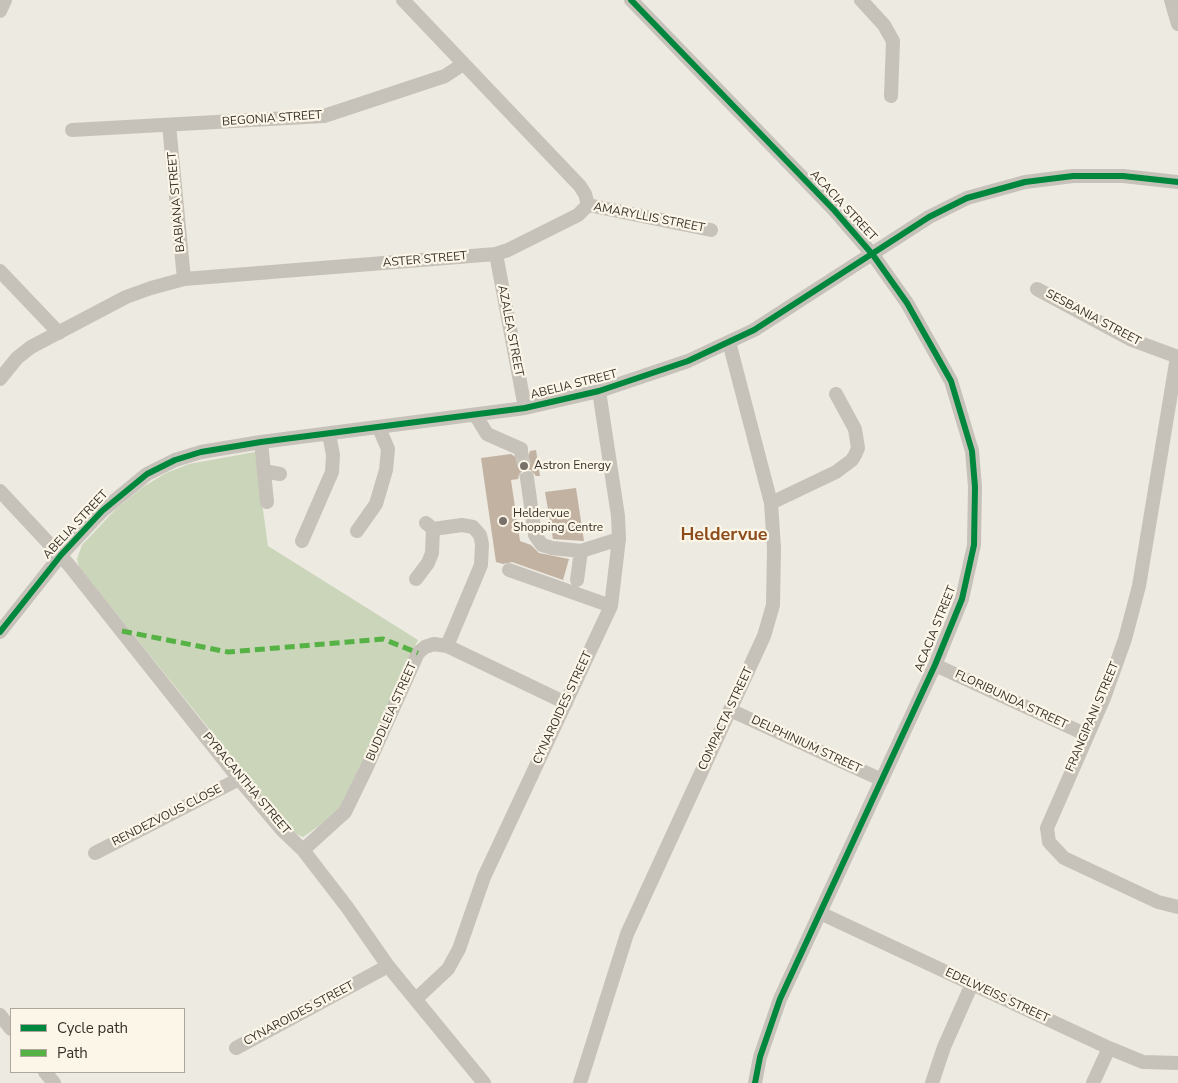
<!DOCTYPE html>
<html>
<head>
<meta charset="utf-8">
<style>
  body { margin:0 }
  #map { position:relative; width:1178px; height:1083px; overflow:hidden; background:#edeae1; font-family:"Nunito Sans",sans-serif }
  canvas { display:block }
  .legend { position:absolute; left:10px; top:1008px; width:175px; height:65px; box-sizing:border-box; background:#fbf6e8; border:1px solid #ada79b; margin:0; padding:6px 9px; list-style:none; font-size:15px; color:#383028 }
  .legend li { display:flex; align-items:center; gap:10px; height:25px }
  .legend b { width:25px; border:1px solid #ada79b }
</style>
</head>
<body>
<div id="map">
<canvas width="1178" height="1083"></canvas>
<ul class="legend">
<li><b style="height:6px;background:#00873e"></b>Cycle path</li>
<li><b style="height:6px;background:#56b245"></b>Path</li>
</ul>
</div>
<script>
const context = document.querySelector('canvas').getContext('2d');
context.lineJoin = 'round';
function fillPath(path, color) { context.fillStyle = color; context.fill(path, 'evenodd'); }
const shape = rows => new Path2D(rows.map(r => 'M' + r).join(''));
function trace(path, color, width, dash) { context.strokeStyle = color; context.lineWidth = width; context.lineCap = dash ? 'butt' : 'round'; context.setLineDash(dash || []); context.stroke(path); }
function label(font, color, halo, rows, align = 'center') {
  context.font = font + ' "Nunito Sans",sans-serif'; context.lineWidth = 4.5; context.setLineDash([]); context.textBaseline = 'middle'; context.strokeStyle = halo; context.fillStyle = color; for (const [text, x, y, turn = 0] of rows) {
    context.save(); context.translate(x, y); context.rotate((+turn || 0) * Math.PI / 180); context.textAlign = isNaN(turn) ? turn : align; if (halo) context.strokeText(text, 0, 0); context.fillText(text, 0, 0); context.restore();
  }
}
fillPath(shape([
  [255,452,268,546,418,640,342,804,336,814,303,837,292,832,79,567,77,559,82,545,116,509,143,487,166,473,189,464]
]), '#cad5ba');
fillPath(shape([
  [536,450,540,476,536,476,531,470,525,469,519,474,518,479,511,480,520,541,531,545,539,553,569,559,563,580,512,562,503,564,496,562,481,458,511,454,521,461,528,457,530,451],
  [576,488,584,541,553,539,545,492]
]), '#c2b2a2');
trace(shape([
  [521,452,527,478]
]), '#c9c5bc', 14, [14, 7]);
trace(shape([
  [631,0,834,210,873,255,907,303,951,381,972,451,975,487,974,545,962,599,935,665,780,999,760,1057,755,1083],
  [861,0,884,25,893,41,891,96],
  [1171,0,1178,24],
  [0,11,5,0],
  [169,125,184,279],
  [72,130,324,116,445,76,463,64],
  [588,205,711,230],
  [496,254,525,408],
  [0,271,59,333],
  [1037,289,1132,340,1178,357],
  [1177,357,1139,586,1125,639,1104,698,1047,828,1049,842,1064,858,1158,902,1178,907],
  [0,379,17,358,31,347,126,297,151,288,184,279,496,254,508,250,578,215,588,205,585,194,580,186,403,0],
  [476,416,487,434,521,449,521,452],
  [261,442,267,502],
  [264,471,280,474],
  [527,478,535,535,542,545,552,548,581,551,619,539],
  [0,491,69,565,239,779,282,830,303,850,347,907,388,966,484,1083],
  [771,503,836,472,852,460,855,455,858,448,855,429,836,394],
  [426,523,433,529,462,525,473,527,480,535,482,544,481,565,447,646],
  [357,531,376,504,386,470,388,449,379,428],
  [302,541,332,472,333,455,329,434],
  [509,570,611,606],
  [416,579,428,563,432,553,433,529],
  [577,580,581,551],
  [0,632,61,555,102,511,147,474,175,460,201,452,261,442,525,408,599,391,688,361,754,330,929,217,967,198,1025,182,1073,176,1123,176,1178,182],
  [935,665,1087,735],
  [730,710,882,780],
  [303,850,345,812,366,769,418,653,425,647,434,644,447,646,566,703],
  [95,853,239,779],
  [820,913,1109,1048,1143,1062,1178,1063],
  [416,999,448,969,459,949,484,877,611,606,619,539,618,516,599,391],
  [0,1015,11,1029],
  [236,1048,388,966],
  [45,1072,54,1083],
  [580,1083,627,934,764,636,773,605,774,548,771,503,729,342],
  [932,1083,944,1047,972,984],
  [1093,1083,1109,1048]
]), '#c7c2b9', 14);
trace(shape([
  [122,631,228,652,383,639,418,653]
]), '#56b245', 5, [10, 5]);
trace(shape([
  [631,0,834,210,873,255,907,303,951,381,972,451,975,487,974,545,962,599,935,665,780,999,760,1057,755,1083],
  [0,632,61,555,102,511,147,474,175,460,201,452,261,442,525,408,599,391,688,361,754,330,929,217,967,198,1025,182,1073,176,1123,176,1178,182]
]), '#00873e', 6);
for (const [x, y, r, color] of [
  [524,466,5,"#777169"],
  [503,521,5,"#777169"]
]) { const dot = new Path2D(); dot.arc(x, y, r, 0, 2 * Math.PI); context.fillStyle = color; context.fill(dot); trace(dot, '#fbf6e8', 2); }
label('12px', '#383028', '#fbf6e8', [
  ["BEGONIA STREET",272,119,-4],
  ["BABIANA STREET",177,202,-95],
  ["ACACIA STREET",843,206,47],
  ["AMARYLLIS STREET",649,218,11],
  ["ASTER STREET",425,260,-5],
  ["SESBANIA STREET",1093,318,28],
  ["AZALEA STREET",510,331,79],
  ["ABELIA STREET",574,385,-14],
  ["ABELIA STREET",76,525,-47],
  ["ACACIA STREET",936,629,-68],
  ["FLORIBUNDA STREET",1011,700,25],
  ["CYNAROIDES STREET",563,708,-65],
  ["BUDDLEIA STREET",392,712,-66],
  ["FRANGIPANI STREET",1093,717,-67],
  ["COMPACTA STREET",726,719,-65],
  ["DELPHINIUM STREET",806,745,25],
  ["PYRACANTHA STREET",246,784,50],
  ["RENDEZVOUS CLOSE",167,816,-27],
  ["EDELWEISS STREET",997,996,25],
  ["CYNAROIDES STREET",299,1014,-28]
]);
label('12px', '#383028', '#fbf6e8', [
  ["Astron Energy",534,466],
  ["Heldervue",513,514],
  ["Shopping Centre",513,528]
], 'left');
label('bold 18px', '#8c4c1c', '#fbf6e8', [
  ["Heldervue",724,536]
]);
</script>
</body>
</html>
